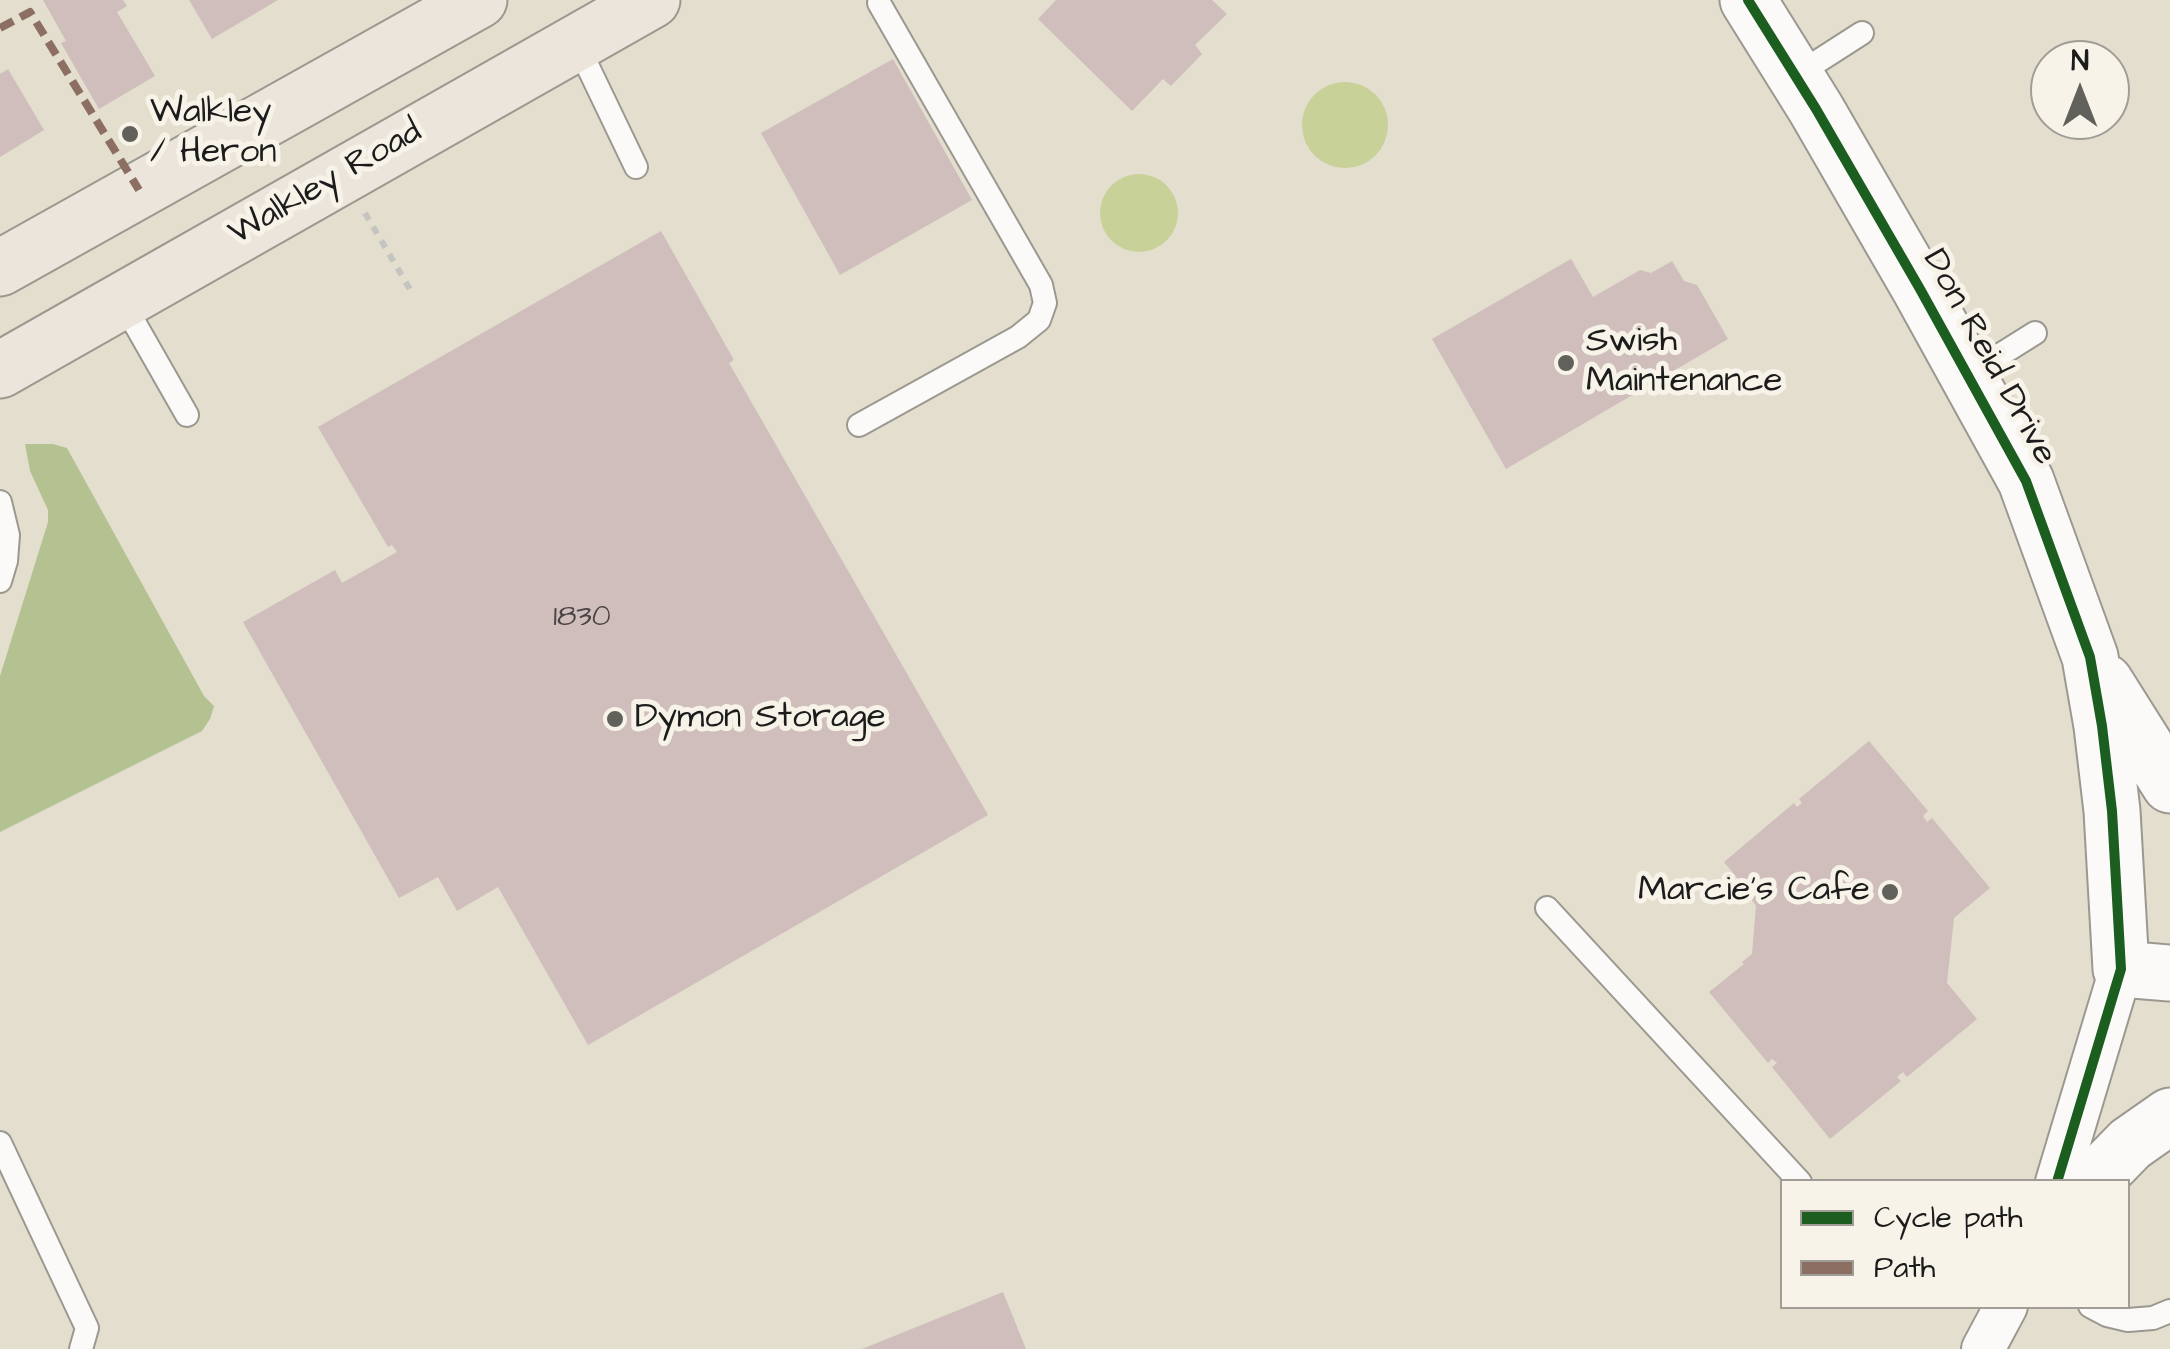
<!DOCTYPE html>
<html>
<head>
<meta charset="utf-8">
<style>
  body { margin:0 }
  #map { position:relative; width:2170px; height:1349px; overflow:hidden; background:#e3dece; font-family:"Architects Daughter",sans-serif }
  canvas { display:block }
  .legend { position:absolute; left:1780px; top:1179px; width:350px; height:130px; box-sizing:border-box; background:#f7f3e8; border:2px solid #9f9d96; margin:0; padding:12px 18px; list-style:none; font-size:30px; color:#1c1c1c }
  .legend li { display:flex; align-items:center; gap:20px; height:50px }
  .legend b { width:50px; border:2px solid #9f9d96 }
  .north { position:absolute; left:2030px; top:40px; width:100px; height:100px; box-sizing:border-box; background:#f7f3e8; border:2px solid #9f9d96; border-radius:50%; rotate:0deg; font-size:28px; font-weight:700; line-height:40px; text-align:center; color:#1c1c1c }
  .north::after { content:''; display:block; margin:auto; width:35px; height:45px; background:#62605a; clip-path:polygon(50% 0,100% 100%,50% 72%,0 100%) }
</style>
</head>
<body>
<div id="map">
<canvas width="2170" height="1349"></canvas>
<ul class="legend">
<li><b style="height:12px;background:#1b5e20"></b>Cycle path</li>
<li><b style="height:12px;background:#8d6e63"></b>Path</li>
</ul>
<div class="north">N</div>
</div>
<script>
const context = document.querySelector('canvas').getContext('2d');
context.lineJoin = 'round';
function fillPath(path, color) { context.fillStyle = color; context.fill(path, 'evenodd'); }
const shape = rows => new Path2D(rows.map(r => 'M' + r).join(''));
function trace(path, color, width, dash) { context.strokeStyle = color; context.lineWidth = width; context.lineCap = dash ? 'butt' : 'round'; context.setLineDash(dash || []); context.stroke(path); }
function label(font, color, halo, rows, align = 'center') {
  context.font = font + ' "Architects Daughter",sans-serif'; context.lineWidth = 10; context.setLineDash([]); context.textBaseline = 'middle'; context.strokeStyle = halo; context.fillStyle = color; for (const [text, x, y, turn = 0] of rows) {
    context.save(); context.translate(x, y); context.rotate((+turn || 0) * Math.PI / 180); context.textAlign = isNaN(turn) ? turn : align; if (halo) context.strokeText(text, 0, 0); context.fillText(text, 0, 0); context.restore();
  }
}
fillPath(shape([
  '1302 125a43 43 0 1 1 86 0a43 43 0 1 1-86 0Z',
  '1100 213a39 39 0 1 1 78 0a39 39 0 1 1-78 0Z'
]), '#c8d198');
fillPath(shape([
  [25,444,53,444,67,448,204,696,214,706,210,719,202,731,0,832,0,676,48,522,48,510,30,471]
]), '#b4c292');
fillPath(shape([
  [43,0,123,0,127,6,117,12,155,76,99,109,61,43,66,41],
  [189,0,278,0,212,39],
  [1056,0,1212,0,1227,14,1195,45,1202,54,1171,86,1163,79,1132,111,1038,19],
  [893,59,972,200,840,275,761,133],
  [8,69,44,130,0,157,0,74],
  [661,231,734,360,729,363,988,815,588,1045,498,887,457,911,438,877,399,898,243,622,335,570,342,583,397,552,392,545,388,547,318,427],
  [1571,259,1593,297,1640,270,1651,273,1672,261,1684,281,1697,285,1728,339,1506,469,1432,339],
  [1869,741,1928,811,1923,816,1927,822,1932,818,1990,888,1954,918,1947,983,1977,1019,1907,1077,1903,1072,1897,1077,1901,1081,1830,1139,1772,1067,1777,1063,1772,1059,1768,1063,1709,992,1744,964,1742,962,1752,954,1756,906,1751,899,1753,897,1724,862,1794,803,1797,807,1802,803,1799,799],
  [1003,1292,1026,1349,862,1349]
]), '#cfbebc');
const service = shape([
  [577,44,636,167],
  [1795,76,1862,33],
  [122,301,187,415],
  [1968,375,2035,333],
  [859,425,1018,337,1039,320,1045,303,1041,285,879,3],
  [0,502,8,535,6,561,0,581],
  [1547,908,1800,1182],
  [0,1143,87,1328,81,1349],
  [2090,1306,2107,1315,2128,1320,2153,1318,2170,1311]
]);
const minor = shape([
  [2057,1182,2121,969],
  [1983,1349,2006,1306]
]);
const tertiary = shape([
  [1748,0,1816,109,1920,289,2026,481,2090,657,2102,726,2112,811,2121,969,2170,973],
  [2105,682,2170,785],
  [2093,1182,2130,1144,2170,1116]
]);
const primary = shape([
  [0,268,479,0],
  [0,370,652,0]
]);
trace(service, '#9b988f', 26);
trace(minor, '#9b988f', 46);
trace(tertiary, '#9b988f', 59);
trace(primary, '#9b988f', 59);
trace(shape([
  [365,213,411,291]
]), '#c4c4c0', 6, [8, 8]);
trace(service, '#fbfaf8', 22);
trace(minor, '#fbfaf8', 42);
trace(tertiary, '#fbfaf8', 55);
trace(primary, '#ece5dc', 55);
trace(shape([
  [0,28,30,12,139,190]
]), '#8d6e63', 8, [15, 8]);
trace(shape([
  [1748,0,1816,109,1920,289,2026,481,2090,657,2102,726,2112,811,2121,969,2057,1182]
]), '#1b5e20', 10);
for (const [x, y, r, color] of [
  [130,134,10,"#62605a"],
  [1566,363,10,"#62605a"],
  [615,719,10,"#62605a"],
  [1890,892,10,"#62605a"]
]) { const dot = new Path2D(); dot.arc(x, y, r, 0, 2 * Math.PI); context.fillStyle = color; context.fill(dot); trace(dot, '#f7f3e8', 4); }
label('30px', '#494444', null, [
  ["1830",582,619]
]);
label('35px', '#1c1c1c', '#f7f3e8', [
  ["Walkley",150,114],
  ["/ Heron",150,154],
  ["Swish",1586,343],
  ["Maintenance",1586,383],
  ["Dymon Storage",635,719],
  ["Marcie's Cafe",1870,892,"right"]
], 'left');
label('35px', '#1c1c1c', '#f7f3e8', [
  ["Walkley Road",326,184,-30],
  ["Don Reid Drive",1988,358,61]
]);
</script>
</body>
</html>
